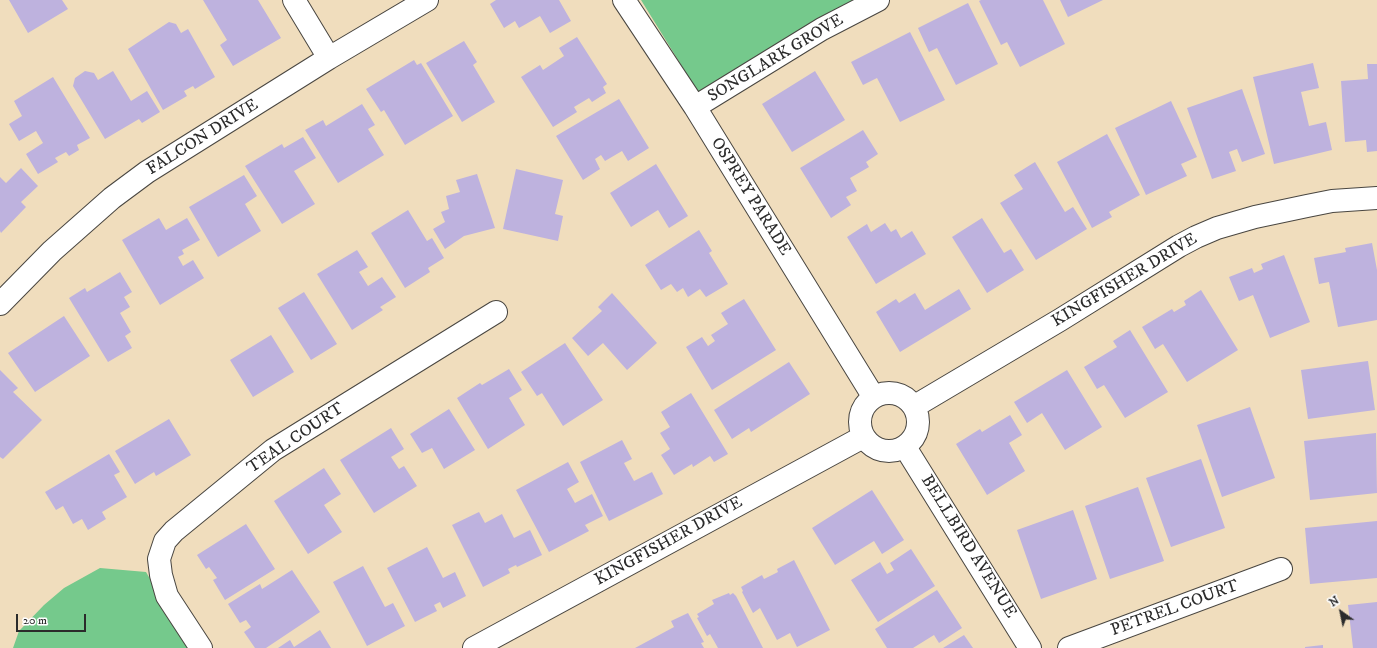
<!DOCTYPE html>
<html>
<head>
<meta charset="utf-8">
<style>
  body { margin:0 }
  #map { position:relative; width:1377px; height:648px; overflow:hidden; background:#f0ddbd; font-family:"IM FELL DW Pica",serif }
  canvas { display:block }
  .north { position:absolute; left:1321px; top:592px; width:40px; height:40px; -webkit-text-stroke:3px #fff; paint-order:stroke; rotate:327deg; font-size:11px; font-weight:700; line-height:16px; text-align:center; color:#2b2b2b }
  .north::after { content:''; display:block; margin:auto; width:14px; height:18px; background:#2b2b2b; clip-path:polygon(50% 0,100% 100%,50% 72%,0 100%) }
  .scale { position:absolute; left:16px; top:614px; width:70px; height:18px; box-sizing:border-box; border:2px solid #2b2b2b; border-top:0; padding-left:5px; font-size:12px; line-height:14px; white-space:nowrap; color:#2b2b2b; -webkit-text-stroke:3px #fff; paint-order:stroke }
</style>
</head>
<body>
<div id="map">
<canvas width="1377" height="648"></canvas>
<div class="north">N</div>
<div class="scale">20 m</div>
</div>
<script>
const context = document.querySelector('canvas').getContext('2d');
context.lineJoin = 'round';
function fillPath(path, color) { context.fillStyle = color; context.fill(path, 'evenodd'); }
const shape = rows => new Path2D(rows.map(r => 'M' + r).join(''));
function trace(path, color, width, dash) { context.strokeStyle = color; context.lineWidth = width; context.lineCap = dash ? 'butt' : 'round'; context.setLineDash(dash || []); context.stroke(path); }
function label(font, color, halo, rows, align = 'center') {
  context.font = font + ' "IM FELL DW Pica",serif'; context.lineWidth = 3; context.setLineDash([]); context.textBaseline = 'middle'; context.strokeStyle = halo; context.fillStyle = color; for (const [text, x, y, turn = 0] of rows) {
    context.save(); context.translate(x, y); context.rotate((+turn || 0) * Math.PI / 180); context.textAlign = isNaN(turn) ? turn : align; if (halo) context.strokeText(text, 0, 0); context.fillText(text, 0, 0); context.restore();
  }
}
fillPath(shape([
  [641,0,869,0,699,94],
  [100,568,146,572,191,648,13,648,19,631,44,605,64,588]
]), '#75c98c');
fillPath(shape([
  [9,0,62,0,68,9,28,33],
  [203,0,258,0,281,38,233,66,220,45,227,40],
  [496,0,559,0,571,21,550,33,540,16,519,28,515,21,504,28,490,4],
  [981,0,1043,0,1065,44,1020,67,1007,42,1001,45,979,1],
  [1060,0,1103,0,1068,17],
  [968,3,998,64,956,85,937,48,929,52,918,28],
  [169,22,176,24,181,33,188,29,215,77,195,89,193,86,184,91,187,96,163,110,128,49],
  [910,32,945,100,900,122,877,78,863,85,851,62],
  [577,37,607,84,603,87,606,93,592,102,589,98,574,107,577,112,553,127,521,77,540,65,543,70,564,56,559,48],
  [464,41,477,62,473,65,495,102,462,122,426,63],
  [414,60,417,65,421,63,453,116,405,145,384,110,381,112,366,89],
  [1313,63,1319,88,1301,92,1309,126,1326,122,1332,150,1274,164,1253,77],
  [1367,64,1377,64,1377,151,1367,152,1366,140,1345,142,1341,81,1368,79],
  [85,71,94,73,98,80,113,71,131,101,147,91,160,112,142,123,139,119,105,139,73,86,75,78],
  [815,71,845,120,792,152,762,104],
  [53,77,90,138,77,145,79,150,69,156,66,152,55,158,58,162,38,174,26,154,43,143,36,131,19,141,9,124,22,116,14,101],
  [1242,89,1265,154,1242,162,1237,149,1229,152,1236,171,1212,179,1187,108],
  [619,99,649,148,628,161,622,151,605,161,601,155,595,159,600,169,583,180,556,136],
  [1171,101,1197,157,1181,164,1187,176,1146,195,1115,128],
  [362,104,375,125,368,129,384,155,338,183,305,130,323,120,326,126],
  [863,130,878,154,866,162,869,167,850,178,857,191,846,197,851,205,831,218,800,168],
  [1107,134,1140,195,1109,212,1112,217,1092,228,1057,162],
  [303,137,316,158,294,171,315,204,282,224,245,166,282,144,284,148],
  [1035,162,1065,212,1073,207,1087,229,1036,260,1000,203,1023,189,1014,175],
  [656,164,688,216,669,228,658,210,631,227,610,193],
  [21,168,38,186,21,202,26,207,1,233,0,231,0,177,6,183],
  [516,169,563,180,555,214,563,216,558,241,503,229],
  [477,174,495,228,464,236,445,249,433,229,445,222,441,212,449,209,446,196,460,192,456,180],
  [244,175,257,196,245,204,261,231,218,257,189,207],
  [408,210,427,241,432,238,444,258,428,268,430,272,405,288,371,233],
  [159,218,166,230,187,218,200,240,182,250,184,254,178,257,183,266,193,260,204,278,160,305,122,240],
  [982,218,1004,253,1011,249,1024,270,987,293,952,237],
  [885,223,891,232,896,229,901,238,912,231,926,254,876,284,847,237,867,224,871,232],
  [699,230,712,251,709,253,728,284,706,297,700,289,688,297,683,288,677,292,671,284,661,290,645,265],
  [1372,243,1377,270,1377,320,1338,327,1329,282,1319,284,1314,258,1346,252,1345,248],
  [357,250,368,267,359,272,368,286,382,277,396,297,380,307,383,310,352,330,317,274],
  [1284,255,1310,322,1270,338,1253,295,1239,301,1229,277,1252,268,1254,273,1263,269,1261,264],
  [120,272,132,292,124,297,130,307,120,313,131,332,125,336,132,348,108,362,69,298,85,288,87,292],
  [959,289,971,309,900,352,876,312,896,299,899,303,915,293,925,310],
  [1201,290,1238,350,1187,382,1163,344,1155,349,1142,327,1172,309,1174,312,1186,305,1184,301],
  [304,292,337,344,311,360,278,308],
  [612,293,657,343,627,370,603,343,588,356,572,338,602,311,598,307],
  [744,299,776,350,712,390,686,347,702,337,708,346,715,341,711,335,728,324,721,313],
  [64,316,90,356,35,392,8,353],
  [1130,330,1168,392,1125,418,1104,385,1097,389,1084,367,1117,347,1113,341],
  [271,335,294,372,253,397,230,360],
  [565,343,603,400,563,426,542,393,537,396,521,372],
  [1368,361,1375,410,1308,419,1301,370],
  [789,362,810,394,751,432,749,428,732,439,714,410],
  [509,369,522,390,509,398,525,425,488,449,457,398,480,383,482,385],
  [0,370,18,388,13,392,42,420,3,459,0,457],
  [1067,370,1102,427,1065,450,1042,413,1027,423,1014,402],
  [691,393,728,454,714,462,710,456,693,467,692,464,674,475,661,455,670,449,660,433,670,427,661,412],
  [1250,407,1275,478,1222,497,1197,425],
  [449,409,475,450,444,469,432,448,422,453,410,434],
  [1010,415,1022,435,1009,443,1025,471,987,495,956,444,980,429,982,432],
  [169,419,191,455,156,476,154,472,135,484,115,451],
  [391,428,404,449,391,457,399,469,404,466,417,486,374,513,340,460],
  [1376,433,1377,493,1310,500,1304,441],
  [622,440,632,459,624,463,634,481,652,472,663,494,609,521,580,462],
  [109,454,120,472,114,475,127,497,102,512,106,519,88,530,82,519,73,524,63,506,56,510,45,492],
  [1201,459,1225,528,1171,547,1146,478],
  [568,462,579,482,567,489,575,503,592,494,603,516,585,525,589,531,549,552,516,490],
  [324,468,341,494,324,505,342,532,308,554,274,501],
  [1138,487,1164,561,1110,579,1085,506],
  [872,490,904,540,882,554,874,541,835,565,812,528],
  [1073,510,1097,579,1041,599,1017,530],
  [479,512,485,523,502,514,514,538,530,530,542,555,517,567,516,565,508,569,510,573,483,587,452,525],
  [1377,521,1377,578,1310,584,1305,528],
  [246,524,275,569,225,600,213,580,217,578,209,567,206,569,197,555],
  [427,547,443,578,455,572,466,596,443,608,440,602,434,605,437,611,415,622,387,568],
  [911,549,935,586,878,622,851,580,880,562,887,574,894,570,890,563],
  [794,560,830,630,797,647,790,633,777,640,760,608,753,613,742,592,743,591,741,587,762,575,764,579,778,572,777,569],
  [363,566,385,607,393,603,405,626,367,646,333,582],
  [292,570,320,612,266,648,255,648,244,632,251,627,246,620,240,623,228,604,260,584,262,589],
  [937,590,962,628,939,643,934,635,913,648,887,648,875,629],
  [729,593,730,595,733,593,736,596,763,648,718,648,710,634,707,636,697,618,699,617,697,614,714,604,712,600],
  [1377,602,1377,648,1353,648,1348,605],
  [688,613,704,642,701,643,704,648,635,648,674,627,671,621],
  [320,630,331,648,278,648,290,640,294,647],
  [964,635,973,648,943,648],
  [1323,645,1323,648,1305,648,1305,647]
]), '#beb2de');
const street = shape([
  [294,0,329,58],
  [624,0,695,107,873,396],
  [695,107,822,29,878,0],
  [0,304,52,251,112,198,147,172,329,58,427,0],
  '860 422a29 29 0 1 1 58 0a29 29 0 1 1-58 0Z',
  [915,406,1060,320,1179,246,1196,237,1217,228,1255,217,1307,206,1332,201,1377,198],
  [905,447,1030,648],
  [201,648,167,596,161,575,159,559,165,541,174,531,273,450,496,312],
  [474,648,863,437],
  [1069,648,1281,569]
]);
trace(street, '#494641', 24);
trace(street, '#fff', 22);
label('17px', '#2b2b2b', '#fff', [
  ["SONGLARK GROVE",776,59,-31],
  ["FALCON DRIVE",203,138,-32],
  ["OSPREY PARADE",750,197,58],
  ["KINGFISHER DRIVE",1125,281,-31],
  ["TEAL COURT",296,439,-34],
  ["KINGFISHER DRIVE",669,542,-29],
  ["BELLBIRD AVENUE",968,547,58],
  ["PETREL COURT",1175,609,-20]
]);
</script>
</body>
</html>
